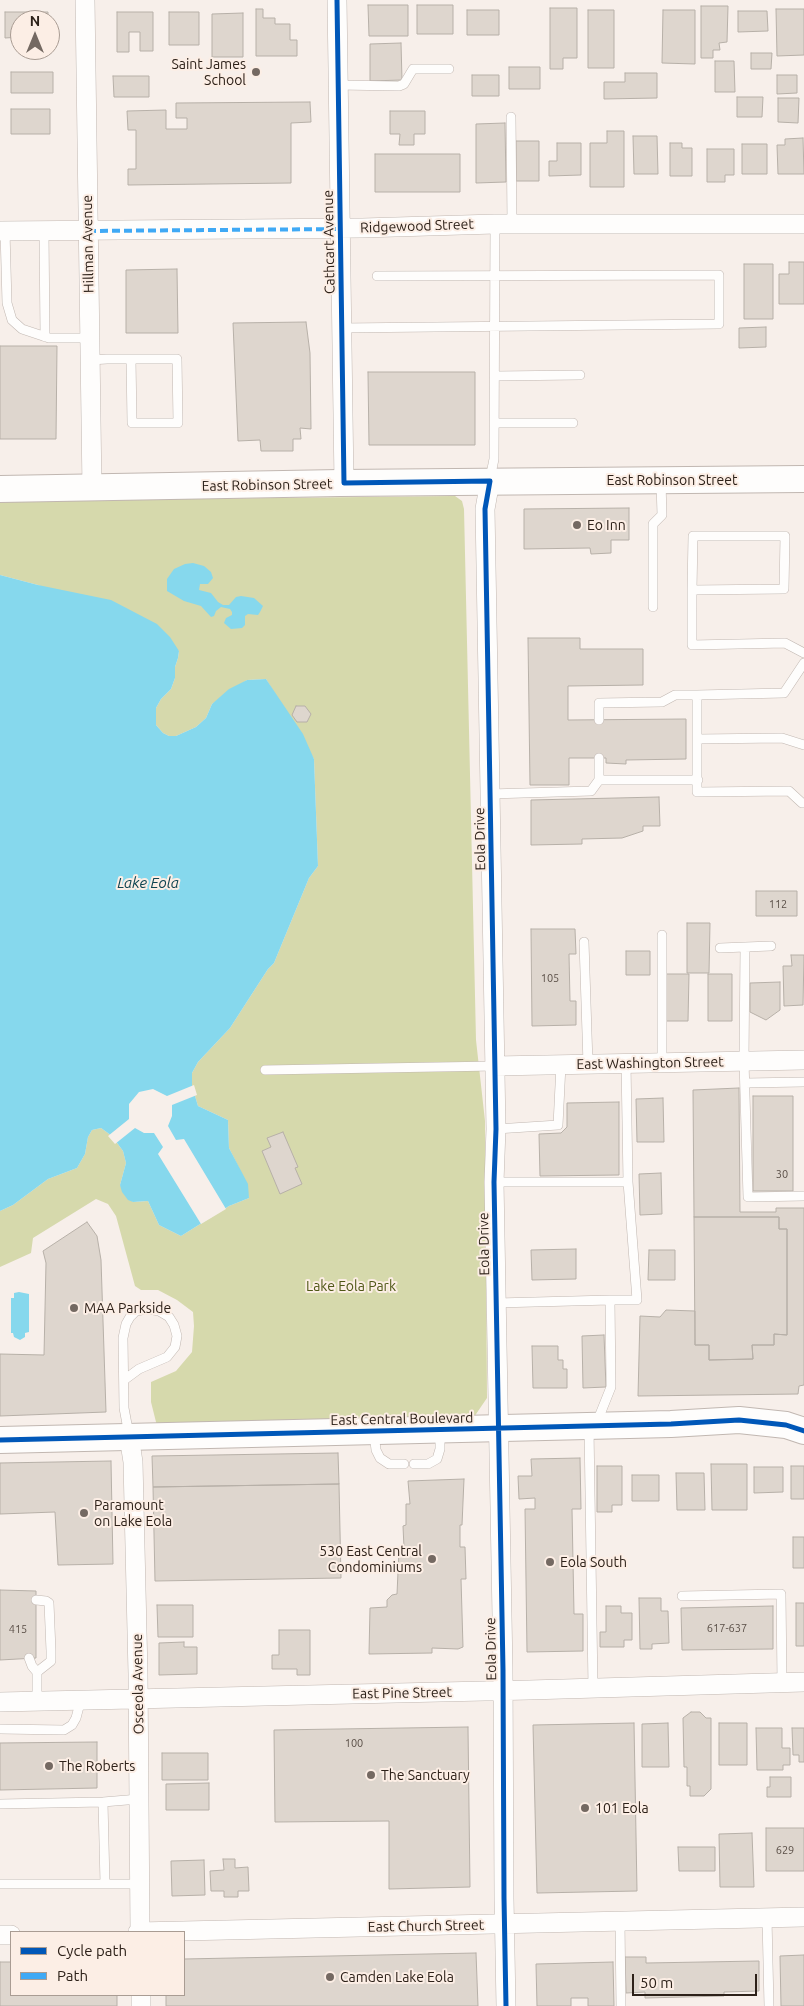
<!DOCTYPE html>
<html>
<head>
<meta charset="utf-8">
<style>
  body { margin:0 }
  #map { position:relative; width:804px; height:2006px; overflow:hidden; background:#f7efea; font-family:Ubuntu,sans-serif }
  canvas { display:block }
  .legend { position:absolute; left:10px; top:1931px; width:175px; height:65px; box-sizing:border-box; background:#fceee5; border:1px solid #a99c93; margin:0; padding:6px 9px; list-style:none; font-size:15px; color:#2d2119 }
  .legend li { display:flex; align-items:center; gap:10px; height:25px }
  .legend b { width:25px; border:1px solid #a99c93 }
  .north { position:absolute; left:10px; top:10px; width:50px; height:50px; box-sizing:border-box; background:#fceee5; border:1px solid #a99c93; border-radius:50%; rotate:0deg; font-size:14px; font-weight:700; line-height:20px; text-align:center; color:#2d2119 }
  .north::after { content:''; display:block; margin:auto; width:18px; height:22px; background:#746962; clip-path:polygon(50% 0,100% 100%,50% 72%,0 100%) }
  .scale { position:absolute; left:632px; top:1974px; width:125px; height:22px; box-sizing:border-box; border:2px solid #2d2119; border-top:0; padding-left:6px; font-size:15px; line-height:18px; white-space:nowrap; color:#2d2119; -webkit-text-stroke:4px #fceee5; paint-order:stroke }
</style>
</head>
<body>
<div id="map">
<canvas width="804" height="2006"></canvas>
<ul class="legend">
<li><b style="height:6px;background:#0057b8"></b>Cycle path</li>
<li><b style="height:6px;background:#3fa9f5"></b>Path</li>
</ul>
<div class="north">N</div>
<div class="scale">50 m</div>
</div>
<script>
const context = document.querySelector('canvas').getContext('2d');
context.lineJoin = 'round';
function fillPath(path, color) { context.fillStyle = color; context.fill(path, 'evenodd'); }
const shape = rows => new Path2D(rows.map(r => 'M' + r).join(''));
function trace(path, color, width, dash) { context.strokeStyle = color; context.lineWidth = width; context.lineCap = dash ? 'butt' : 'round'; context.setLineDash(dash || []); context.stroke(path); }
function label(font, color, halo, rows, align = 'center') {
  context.font = font + ' Ubuntu,sans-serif'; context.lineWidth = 4; context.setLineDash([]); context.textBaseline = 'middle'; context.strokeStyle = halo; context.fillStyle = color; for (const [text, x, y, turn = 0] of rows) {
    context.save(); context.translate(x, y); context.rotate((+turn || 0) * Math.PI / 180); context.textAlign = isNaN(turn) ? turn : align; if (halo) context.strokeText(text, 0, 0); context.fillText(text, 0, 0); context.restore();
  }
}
fillPath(shape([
  [455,496,462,501,464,509,476,1040,485,1121,487,1398,474,1417,157,1426,151,1402,151,1382,176,1371,192,1352,194,1326,193,1312,177,1300,158,1290,141,1290,135,1286,116,1216,108,1204,96,1199,33,1238,31,1253,0,1267,0,1211,13,1205,48,1179,77,1168,85,1154,88,1137,92,1130,101,1128,112,1136,123,1151,126,1163,120,1185,133,1202,148,1201,159,1225,181,1236,229,1206,249,1198,238,1166,229,1148,228,1120,198,1106,192,1086,192,1073,198,1062,230,1028,268,969,274,963,309,878,318,866,314,759,266,679,247,680,212,704,206,718,196,727,176,736,169,736,163,733,156,725,156,708,161,699,171,689,175,678,175,667,178,658,179,651,38,585,0,575,0,501]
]), '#d6d9ac');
fillPath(shape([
  [193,563,204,566,211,572,213,578,208,584,200,584,199,590,211,593,218,602,223,605,229,605,236,597,241,596,254,598,263,606,260,612,258,615,248,614,245,616,245,625,242,628,231,629,224,623,226,618,232,615,232,612,230,609,221,607,216,611,214,616,211,617,201,606,184,601,167,591,167,579,174,569,185,564],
  [0,575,38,585,111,600,157,624,170,637,179,651,178,658,175,667,175,678,171,689,161,699,156,708,156,725,163,733,169,736,176,736,196,727,206,718,212,704,229,689,247,680,266,679,303,734,314,759,318,866,309,878,274,963,268,969,230,1028,198,1062,192,1073,192,1086,198,1106,228,1120,229,1148,248,1184,249,1198,229,1206,181,1236,159,1225,148,1201,133,1202,128,1200,122,1192,120,1185,126,1163,123,1151,112,1136,101,1128,92,1130,88,1137,85,1154,77,1168,48,1179,13,1205,0,1211],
  [19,1292,29,1294,29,1332,25,1333,25,1337,20,1340,14,1337,13,1333,11,1333,11,1298,14,1298,14,1293]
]), '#86d8ed');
fillPath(shape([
  [194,1085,197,1095,172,1105,172,1116,168,1126,176,1140,184,1139,226,1209,201,1224,158,1154,163,1147,154,1133,144,1133,135,1128,115,1144,108,1136,129,1119,129,1104,139,1092,153,1089,167,1096]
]), '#f7efea');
const building = shape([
  [368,5,408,5,408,36,369,36,368,5],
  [417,5,453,5,453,34,417,34,417,5],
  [701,6,728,6,727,42,719,43,720,50,713,50,713,58,701,58,701,6],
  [550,8,577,8,577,58,563,58,563,69,550,69,550,8],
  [256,9,263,9,263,18,275,18,275,24,290,24,290,40,297,40,297,56,256,56,256,9],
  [776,9,804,9,804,55,777,56,776,9],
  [467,10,499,10,499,35,467,35,467,10],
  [588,10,614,10,614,68,588,68,588,10],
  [663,10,695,10,695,64,662,63,663,10],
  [738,11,767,11,768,31,738,32,738,11],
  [5,12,48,12,48,20,20,20,20,37,5,38,5,12],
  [117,12,153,12,153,51,140,51,140,32,129,32,129,52,117,52,117,12],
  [169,12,199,12,199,45,169,45,169,12],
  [243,13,243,57,212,57,212,14,243,13],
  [401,43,402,80,370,81,370,44,401,43],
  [751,53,772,53,771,69,751,69,751,53],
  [715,61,734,61,735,92,715,92,715,61],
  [509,67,540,67,540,89,509,89,509,67],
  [11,72,53,72,53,93,11,93,11,72],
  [625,73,657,73,657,98,604,99,604,82,625,82,625,73],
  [472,75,499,75,499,96,472,96,472,75],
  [777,75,797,75,797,93,777,94,777,75],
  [113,76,149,76,149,97,114,97,113,76],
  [737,97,763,97,762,117,737,117,737,97],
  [778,98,799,98,798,123,778,122,778,98],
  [310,102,311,122,291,123,291,183,128,185,128,169,136,169,136,130,128,130,127,111,166,110,166,129,187,129,187,118,176,118,176,103,310,102],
  [11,109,50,109,50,134,11,134,11,109],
  [390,111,425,111,425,134,414,134,414,145,399,145,400,134,390,134,390,111],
  [505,123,506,182,476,183,476,124,505,123],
  [607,131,624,131,624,187,590,187,590,143,607,143,607,131],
  [633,136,657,136,658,174,634,174,633,136],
  [803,138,804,174,778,174,777,145,785,145,785,139,803,138],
  [516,141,539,141,539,181,516,181,516,141],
  [557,143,581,143,581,175,549,176,549,161,557,161,557,143],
  [670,143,682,143,682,148,692,148,692,176,670,176,670,143],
  [742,144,767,144,767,174,742,174,742,144],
  [707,149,734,149,734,175,725,175,725,182,707,182,707,149],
  [375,154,460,154,460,192,375,192,375,154],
  [789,262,804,262,804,304,779,304,779,274,789,274,789,262],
  [744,264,773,264,773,319,744,319,744,264],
  [177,269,178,333,126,333,126,270,177,269],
  [306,322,310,353,311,429,300,428,301,439,293,439,293,451,261,451,260,440,238,441,233,323,306,322],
  [766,327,766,347,739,348,739,328,766,327],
  [0,346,57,346,56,439,0,439,0,346],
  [368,372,475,372,475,445,369,445,368,372],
  [629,508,629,540,611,540,611,553,591,554,590,548,524,549,524,509,629,508],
  [528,638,580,638,580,649,643,649,643,685,568,686,568,720,686,719,686,759,626,760,626,764,606,763,606,758,569,758,569,785,530,785,528,638],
  [296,706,305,706,311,714,307,722,297,722,292,715,296,706],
  [659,797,660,826,643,826,643,831,622,838,582,839,582,844,531,845,531,800,659,797],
  [756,891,797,891,797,916,756,916,756,891],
  [687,923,710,923,709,973,687,973,687,923],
  [531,929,575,929,576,954,569,954,570,1001,576,1001,576,1025,532,1026,531,929],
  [626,951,650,951,650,975,626,975,626,951],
  [791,955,804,955,803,1005,784,1006,783,966,792,966,791,955],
  [665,974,689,974,688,1021,664,1021,665,974],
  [708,974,732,974,732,1021,708,1021,708,974],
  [780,982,780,1010,766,1020,750,1012,750,983,780,982],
  [739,1088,740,1212,776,1212,776,1208,804,1208,804,1385,799,1386,798,1394,638,1396,640,1316,660,1317,666,1310,695,1311,695,1345,709,1345,709,1360,753,1359,752,1345,774,1345,774,1334,787,1335,787,1229,779,1229,779,1217,694,1217,693,1090,739,1088],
  [753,1096,793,1096,793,1191,753,1191,753,1096],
  [663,1098,664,1142,637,1142,636,1099,663,1098],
  [619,1102,619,1175,540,1176,539,1134,561,1133,567,1127,567,1103,619,1102],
  [283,1132,298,1167,295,1168,302,1184,280,1194,262,1151,271,1147,267,1138,283,1132],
  [661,1173,662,1214,640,1215,639,1174,661,1173],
  [694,1217,779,1217,779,1229,787,1229,787,1335,774,1334,774,1345,752,1345,753,1359,709,1360,709,1345,695,1345,694,1217],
  [87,1222,97,1236,101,1260,106,1412,0,1416,0,1354,44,1355,46,1263,43,1251,87,1222],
  [576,1249,576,1279,532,1280,531,1250,576,1249],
  [649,1250,675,1250,675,1280,648,1280,649,1250],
  [604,1335,606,1387,583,1388,582,1336,604,1335],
  [532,1346,558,1346,558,1360,563,1360,563,1369,567,1369,567,1388,533,1388,532,1346],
  [338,1453,339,1484,153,1487,152,1456,338,1453],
  [580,1458,581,1509,572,1509,574,1614,583,1614,583,1651,527,1652,525,1509,535,1509,535,1498,519,1499,518,1476,532,1476,531,1459,580,1458],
  [111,1461,113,1564,58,1565,55,1512,0,1514,0,1463,111,1461],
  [711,1464,747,1464,747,1510,712,1510,711,1464],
  [597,1466,622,1466,622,1505,612,1505,612,1512,597,1512,597,1466],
  [791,1466,804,1466,804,1499,791,1499,791,1466],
  [754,1467,783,1467,783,1492,754,1493,754,1467],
  [676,1473,704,1473,705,1510,677,1510,676,1473],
  [632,1475,659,1475,659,1501,632,1501,632,1475],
  [464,1479,462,1525,460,1525,460,1547,465,1547,466,1579,461,1579,463,1647,458,1649,432,1648,432,1653,369,1654,370,1608,387,1607,387,1600,392,1595,397,1594,399,1550,404,1548,403,1526,406,1525,406,1504,410,1504,408,1481,464,1479],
  [339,1484,341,1578,155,1581,153,1487,339,1484],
  [793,1537,804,1537,804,1568,793,1568,793,1537],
  [0,1590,36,1591,36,1658,0,1660,0,1590],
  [639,1598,661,1598,661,1611,668,1611,669,1643,652,1644,652,1649,640,1649,639,1598],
  [796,1603,804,1603,804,1646,796,1646,796,1603],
  [157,1605,193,1605,193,1637,158,1637,157,1605],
  [606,1606,621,1606,621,1613,632,1613,632,1640,624,1640,624,1647,600,1647,600,1632,606,1632,606,1606],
  [773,1606,773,1649,682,1650,681,1608,773,1606],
  [279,1630,310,1630,310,1675,297,1675,297,1669,272,1669,272,1655,279,1655,279,1630],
  [184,1642,184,1647,197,1647,197,1674,159,1675,159,1643,184,1642],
  [691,1712,700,1712,706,1718,711,1718,711,1789,704,1796,690,1796,690,1786,687,1786,687,1767,684,1767,683,1718,691,1712],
  [634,1723,637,1891,537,1893,533,1725,634,1723],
  [668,1723,669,1767,642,1767,642,1724,668,1723],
  [719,1723,747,1723,747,1765,719,1765,719,1723],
  [468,1727,470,1887,389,1889,389,1821,275,1822,274,1730,468,1727],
  [756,1728,782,1728,782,1748,790,1748,790,1765,783,1765,783,1770,757,1770,756,1728],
  [792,1728,804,1728,804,1762,799,1762,799,1755,793,1755,792,1728],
  [97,1742,97,1788,0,1790,0,1743,97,1742],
  [162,1753,208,1753,208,1780,162,1780,162,1753],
  [770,1777,791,1777,791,1797,767,1797,767,1787,770,1787,770,1777],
  [209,1783,209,1810,166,1810,166,1784,209,1783],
  [766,1828,804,1828,804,1871,766,1871,766,1828],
  [752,1833,754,1887,720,1887,719,1834,752,1833],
  [678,1847,715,1847,715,1871,679,1871,678,1847],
  [223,1859,235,1859,235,1868,248,1867,249,1891,238,1891,238,1897,224,1897,224,1891,211,1891,210,1871,224,1870,223,1859],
  [204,1860,205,1895,172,1896,171,1861,204,1860],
  [476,1953,478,2006,166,2006,166,1995,184,1995,184,1959,476,1953],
  [804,1955,804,2006,781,2006,780,1956,804,1955],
  [625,1957,646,1957,646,1963,759,1961,759,1991,724,1992,724,1996,645,1998,645,1992,626,1993,625,1957],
  [0,1962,11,1962,11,1995,117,1995,117,2006,0,2006,0,1962],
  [613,1962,614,2006,588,2006,588,1998,571,1998,571,2006,537,2006,536,1964,613,1962]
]);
fillPath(building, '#ded6ce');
trace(building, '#b7b0a8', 1);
const lane = shape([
  [338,85,399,86,404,84,413,69,449,69],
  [511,117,512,224],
  [5,231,7,303,12,320,22,329,49,338,90,338],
  [44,231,45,337],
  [341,328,719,324,719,275,377,276],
  [90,360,107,359,177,359,178,423,132,423,131,359],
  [495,376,580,375],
  [495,423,573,423],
  [490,479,494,459,495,224],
  [692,590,784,589,785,536,693,536,692,590,692,645,785,643,804,653],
  [653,607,653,524,662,515,661,483],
  [804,663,784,693,697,695,697,792,789,791,802,803,804,803],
  [599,720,599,703,662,702,675,695,697,695],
  [697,739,782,738,804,745],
  [599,780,698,780],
  [490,794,591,791,599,780,599,758],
  [662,935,662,1062],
  [584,942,588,1064],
  [745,947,771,946],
  [720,948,745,947,744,1061,748,1197,804,1196],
  [265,1070,495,1066],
  [745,1083,804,1082],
  [496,1129,558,1125,561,1065],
  [494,1182,628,1182],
  [497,1303,610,1300],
  [124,1380,139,1369,167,1357,175,1347,177,1336,174,1325,169,1317,159,1311,148,1309,136,1311,130,1317,126,1324,123,1338,124,1408,129,1435],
  [597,1422,611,1387,610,1300,637,1300,628,1182,626,1063],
  [589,1428,593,1688],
  [374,1433,376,1450,380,1458,389,1464,404,1464],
  [414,1464,428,1464,437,1459,440,1449,440,1432],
  [682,1596,781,1594,782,1683],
  [36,1600,46,1601,49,1603,51,1651,51,1661,37,1672,37,1701],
  [29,1658,32,1666,37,1672],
  [0,1729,64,1730,72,1725,76,1718,81,1699],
  [103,1802,105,1884],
  [0,1804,103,1802,139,1799],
  [0,1884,139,1884],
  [767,1918,769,2006],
  [620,1921,621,2006]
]);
const street = shape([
  [85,0,92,489],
  [337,0,344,483],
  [0,231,362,228,495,224,804,224],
  [490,481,485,509,496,1129,494,1182,503,1670,504,1898,506,2006],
  [495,1066,804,1060],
  [129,1436,133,1462,138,1674,140,1932],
  [0,1702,529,1690,804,1682],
  [138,1932,804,1917],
  [0,1935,11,1935],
  [141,1995,141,2006]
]);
const secondary = shape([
  [0,489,340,483,804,479],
  [0,1440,671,1424,739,1420,786,1425,804,1431]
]);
trace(lane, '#c1b7b1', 10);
trace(street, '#c1b7b1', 20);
trace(secondary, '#c1b7b1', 28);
trace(lane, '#fefdfc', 9);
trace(street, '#fefdfc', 19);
trace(secondary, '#fefdfc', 26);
trace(shape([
  [88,231,340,229]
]), '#3fa9f5', 4, [8, 4]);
trace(shape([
  [337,0,344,483,490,481,485,509,496,1129,494,1182,503,1670,504,1898,506,2006],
  [0,1440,671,1424,739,1420,786,1425,804,1431]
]), '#0057b8', 5);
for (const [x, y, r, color] of [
  [256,72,5,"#746962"],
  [577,525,5,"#746962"],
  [74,1308,5,"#746962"],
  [84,1513,5,"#746962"],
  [432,1559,5,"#746962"],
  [550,1562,5,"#746962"],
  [49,1766,5,"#746962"],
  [371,1775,5,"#746962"],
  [585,1808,5,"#746962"],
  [330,1977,5,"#746962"]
]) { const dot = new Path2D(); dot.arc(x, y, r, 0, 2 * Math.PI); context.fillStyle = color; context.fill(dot); trace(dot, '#fceee5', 2); }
label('11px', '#5a4f47', null, [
  ["112",778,904],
  ["105",550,978],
  ["30",782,1174],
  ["617-637",727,1628],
  ["415",18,1629],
  ["100",354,1743],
  ["629",785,1850]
]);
label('14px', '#2d2119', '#fceee5', [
  ["Saint James",246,64,"right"],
  ["School",246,80,"right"],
  ["Eo Inn",587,525],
  ["MAA Parkside",84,1308],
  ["Paramount",94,1505],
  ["on Lake Eola",94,1521],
  ["530 East Central",422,1551,"right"],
  ["Condominiums",422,1567,"right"],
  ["Eola South",560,1562],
  ["The Roberts",59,1766],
  ["The Sanctuary",381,1775],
  ["101 Eola",595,1808],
  ["Camden Lake Eola",340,1977]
], 'left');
label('14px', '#2d2119', '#fceee5', [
  ["Ridgewood Street",417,226,-2],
  ["Cathcart Avenue",329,242,-91],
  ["Hillman Avenue",88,244,-91],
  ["East Robinson Street",672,480],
  ["East Robinson Street",267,485,-1],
  ["Eola Drive",480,839,-91],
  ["East Washington Street",650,1063,-1],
  ["Eola Drive",484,1244,-91],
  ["East Central Boulevard",402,1419,-1],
  ["Eola Drive",491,1649,-91],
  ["Osceola Avenue",138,1684,-91],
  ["East Pine Street",402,1693,-1],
  ["East Church Street",426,1926,-1]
]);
label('14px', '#4f5716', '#fceee5', [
  ["Lake Eola Park",351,1286]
]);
label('italic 15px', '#0e4451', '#fceee5', [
  ["Lake Eola",148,883]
]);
</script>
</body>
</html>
